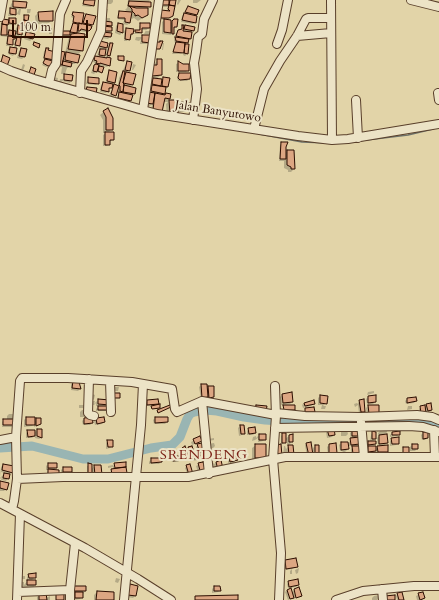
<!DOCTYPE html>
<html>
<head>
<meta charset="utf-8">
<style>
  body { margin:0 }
  #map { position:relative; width:439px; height:600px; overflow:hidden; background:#e2d4a8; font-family:Cardo,serif }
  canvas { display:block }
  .scale { position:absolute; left:12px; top:20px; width:76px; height:18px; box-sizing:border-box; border:2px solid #2b0d00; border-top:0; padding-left:5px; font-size:12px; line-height:14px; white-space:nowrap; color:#2b0d00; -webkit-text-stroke:3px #ece3c6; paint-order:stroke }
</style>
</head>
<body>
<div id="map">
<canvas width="439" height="600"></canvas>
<div class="scale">100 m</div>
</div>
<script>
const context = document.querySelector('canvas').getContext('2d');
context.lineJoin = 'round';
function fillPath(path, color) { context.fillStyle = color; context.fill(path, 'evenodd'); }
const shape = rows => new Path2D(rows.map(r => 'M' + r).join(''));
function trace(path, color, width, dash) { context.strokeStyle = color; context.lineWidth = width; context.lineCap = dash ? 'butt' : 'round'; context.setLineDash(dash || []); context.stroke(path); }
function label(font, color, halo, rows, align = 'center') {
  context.font = font + ' Cardo,serif'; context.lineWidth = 4; context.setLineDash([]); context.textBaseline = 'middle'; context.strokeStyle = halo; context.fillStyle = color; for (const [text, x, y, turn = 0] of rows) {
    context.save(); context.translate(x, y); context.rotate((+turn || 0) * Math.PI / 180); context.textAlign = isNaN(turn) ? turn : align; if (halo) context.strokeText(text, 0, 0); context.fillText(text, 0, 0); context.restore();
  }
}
fillPath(shape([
  [84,0,93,5,91,7,82,6],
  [104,0,113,0,113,2,111,4,104,4],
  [128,0,150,0,148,3,150,7,148,9,147,15,138,21,134,18,132,19,130,15,130,23,127,25,123,24,124,20,117,19,118,14,120,12,130,13,125,10,127,8],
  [161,0,175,0,172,15,165,20,159,19,159,14,167,12,168,7,161,7],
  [178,0,181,0,178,5,177,4],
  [193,0,201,0,197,3,193,3],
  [13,2,25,7,23,9,21,9,20,15,17,14,19,9,15,9,15,14,13,16,8,16,11,4],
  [188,7,198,10,195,22,193,24,181,22,182,16],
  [27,9,31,9,30,13,27,13],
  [106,9,108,9,107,14,105,14],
  [38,13,52,20,49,23,36,24,35,16],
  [73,13,82,19,86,15,92,25,86,32,79,31,73,35,82,51,77,55,77,62,75,64,71,64,70,67,67,68,65,74,61,74,62,67,56,66,65,53,69,37,58,37,70,32,73,25,73,18,71,17],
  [106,14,106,18,110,18,111,31,108,34,110,37,108,39,100,38,103,18],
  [10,19,15,23,13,25,7,25,5,32,9,31,15,32,16,28,18,26,21,26,21,34,19,36,12,36,12,37,14,38,14,39,10,46,6,46,7,37,0,36,0,32,1,22,3,20,8,21],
  [164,20,170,24,174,20,176,27,173,29,173,33,171,35,162,34,162,22],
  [118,24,122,24,122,33,120,35,115,33,116,26],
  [141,24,149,28,145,31,150,31,149,34,144,34,146,30,141,30,141,32,139,34,134,34,136,31,139,31,139,26],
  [186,26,194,28,190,39,185,45,187,54,185,56,183,55,184,52,181,54,172,54,176,43,175,43,174,40,176,33,183,29],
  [44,28,47,28,46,32,43,32],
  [49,28,52,28,52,34,49,34],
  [126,29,133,30,132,34,127,41,124,41,124,31],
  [27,33,32,39,30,41,24,39],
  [143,36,150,42,148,44,140,44,141,39,139,41,135,40,136,37,141,37],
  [17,38,19,45,16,47,15,53,13,56,8,54,8,50,10,48,14,48,15,40],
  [101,42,106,47,103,50,104,56,102,58,105,59,108,46,110,44,110,55,107,58,109,65,107,67,103,66,101,73,96,72,94,74,91,73,95,63,93,62,93,59,95,57,97,57,98,52,101,49,98,48],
  [163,43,164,43,163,50,162,50],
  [21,49,24,57,22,59,17,58,19,51],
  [46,49,53,59,51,61,52,64,46,67,42,65,45,60,43,59,44,51],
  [158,60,161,75,156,79,161,80,160,87,163,87,162,80,164,78,168,79,167,87,162,95,169,99,168,101,179,101,167,117,166,104,168,102,163,102,151,113,152,104,150,106,145,105,151,81,154,78,149,78,155,63],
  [127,62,129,71,127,73,132,85,129,87,135,89,130,100,128,102,116,100,119,93,117,91,113,98,109,96,114,85,112,84,111,87,106,93,100,92,101,85,103,83,105,83,108,74,110,72,114,83,113,84,118,86,119,78],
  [123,72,127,73,122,77],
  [178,63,182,65,188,70,186,72,176,72,176,64],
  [23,64,25,65,23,71,21,70],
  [133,64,136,65,133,70,132,70],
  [179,74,189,79,187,81,178,81,177,77],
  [64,75,71,81,70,83,62,81,61,83,59,83,60,79,63,79],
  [53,77,58,78,57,82,50,82],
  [89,78,98,83,96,85,86,84,87,80],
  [182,103,188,110,186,112,179,112,179,105],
  [107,109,112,129,108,133,113,140,109,142,109,144,107,146,103,146,103,135,106,133,103,133,103,120,100,115],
  [282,143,285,147,285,153,287,151,293,151,294,169,291,172,288,172,288,170,284,168,284,161,279,161,280,145],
  [73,382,78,382,80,389,78,391,71,390,71,384],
  [201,385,206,389,209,387,213,397,211,399,207,399,207,397,205,399,201,399,199,387],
  [115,387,119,387,118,391,115,391],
  [374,391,374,393,367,395,368,392],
  [92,394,95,395,94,399,92,401,95,401,94,404,98,400,109,400,109,409,107,411,96,411,96,409,99,406,96,406,96,403,94,405,90,405],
  [282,395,292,402,290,404,281,405,280,397],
  [320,396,326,403,323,406,326,406,325,409,321,409,322,405,318,405,318,398],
  [368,397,375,402,373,404,367,404,366,399],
  [407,399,416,401,414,403,406,404,405,401],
  [147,401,158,403,155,406,159,408,152,409,151,408,153,406,146,406,145,403],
  [360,401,364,411,362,413,359,414,358,405,355,407,354,404,357,403,357,404],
  [304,403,313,404,311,406,303,408,302,405],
  [79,405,86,405,85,408,79,408],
  [427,405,431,410,420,415,419,409,421,407,424,407],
  [368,406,378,413,367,416,366,408],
  [408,406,412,406,412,409,407,410],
  [82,410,86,410,86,415,84,417,80,417,80,412],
  [9,414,15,414,13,427,2,427,2,422,4,420,7,420,7,416],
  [26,418,34,422,37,419,40,424,34,427,35,423,32,426,24,427,24,420],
  [155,418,167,422,165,424,154,424,153,420],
  [84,419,92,423,90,425,83,425,82,421],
  [96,419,104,422,102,424,95,425,94,421],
  [240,426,244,434,239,436,238,428],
  [249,429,255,433,253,435,247,435,247,431],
  [37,430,41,438,39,439,35,438,35,435,32,438,26,438,26,433,28,431,34,433],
  [328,430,334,435,332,437,327,438,326,432],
  [343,430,347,430,348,434,346,436,341,436,341,432],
  [387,430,387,432,384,436,387,443,383,447,387,451,385,453,376,454,376,450,373,453,367,453,366,449,368,447,375,450,380,445,378,445,377,438,380,435,378,435,378,433,380,431],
  [352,431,357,435,354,439,359,444,357,447,359,447,351,456,351,449,354,446,348,446,348,449,345,452,348,452,348,454,340,454,343,451,340,451,339,445,341,443,349,443,351,439,350,433],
  [373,432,375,439,372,442,375,444,367,445,368,442,370,442,371,435],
  [392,433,399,434,397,436,390,437,390,435],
  [423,433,427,438,425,440,422,440,421,435],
  [283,434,285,439,289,436,292,441,290,444,287,444,287,440,283,444,281,444,281,436],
  [259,435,265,439,263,441,258,442,258,438,255,440,252,441,253,437,256,436,256,438],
  [199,438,201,441,192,445,191,442],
  [214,438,214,440,208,441,208,439],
  [392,439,398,443,396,445,390,446,390,441],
  [108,441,112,446,110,448,106,449,106,443],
  [214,443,215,446,213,448,206,449,208,444],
  [307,443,312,454,313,454,313,448,315,446,318,446,318,454,307,457,305,445],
  [198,445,203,451,198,454,196,447],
  [256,445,261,460,252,460,252,448],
  [329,445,335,445,328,455,327,447],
  [412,445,417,449,415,451,410,451,410,447],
  [284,446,285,446,286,449,289,446,293,454,287,456,287,453,283,455],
  [189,448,193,457,201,458,199,460,190,461,189,457,184,461,180,451,182,449,186,451],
  [214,449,214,453,212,455,207,456,208,450],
  [173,457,180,460,178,462,172,462,171,459],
  [220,458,220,459,217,462,222,467,226,465,226,468,213,471,211,465,214,463,214,464,217,462,216,459],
  [230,458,236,460,233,464,239,462,240,465,229,465,232,462,228,463,228,460],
  [151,459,161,462,159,464,149,464,149,462],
  [125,463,125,472,110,476,110,472,113,470,113,467,108,468,108,466,113,465,113,466,115,464],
  [202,463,199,475,196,466],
  [48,464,56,468,47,475,47,472,49,470,46,470,46,466],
  [3,465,12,472,6,481,1,480,2,477,0,479,1,467],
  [1,472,5,473,0,478],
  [89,465,91,470,94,466,101,474,93,477,93,473,89,476,87,475,87,466],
  [187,466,190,476,188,476,185,468],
  [63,468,71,471,69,473,61,473,61,470],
  [0,482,6,489,4,491,0,491],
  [285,561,297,566,292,569,292,574,290,574,290,571,292,569,284,570,283,563],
  [299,568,298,573,296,574,295,570],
  [29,575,35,577,31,581,35,585,33,588,25,590,28,587,24,587,24,590,21,592,20,582,24,582,24,585,28,580,27,580,27,577],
  [21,576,25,576,25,579,20,579],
  [116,578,120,579,118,583,115,582],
  [289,582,298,585,296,587,288,588,287,584],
  [130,586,137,587,135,596,133,598,127,597,128,588],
  [214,587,219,587,220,590,218,592,212,593,212,589],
  [73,589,85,591,80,599,73,600,73,595,76,593,73,592],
  [287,590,291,593,294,590,300,596,294,599,293,597,291,599,288,600,285,592],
  [97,592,113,600,94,600,94,595],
  [422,593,424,598,422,600,417,600,416,596],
  [398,594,403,600,397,600,396,596],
  [39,595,46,598,50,596,50,600,37,600,37,597],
  [379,595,379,598,377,600,372,600,372,598,374,596]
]), '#0003');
trace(shape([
  [0,71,7,73],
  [39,85,72,94],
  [259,134,302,142,328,143],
  [358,141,408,135,433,129]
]), '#6d726b', 1.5);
trace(shape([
  [0,448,32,446,83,459,108,459,151,448,172,445,180,437,187,419,190,414,194,412,205,410,217,411,244,417,265,420,296,422,379,423,409,419,422,421,439,426]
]), '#99b5b3', 9);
const building = shape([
  [84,0,95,0,94,6,83,4,84,0],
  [163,0,169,0,169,5,162,5,163,0],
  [170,0,176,0,175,6,169,5,170,0],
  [13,1,27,2,26,8,13,7,13,1],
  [129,1,151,2,151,7,128,6,129,1],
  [169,5,175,6,173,16,169,18,161,18,161,10,170,11,168,9,169,5],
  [129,6,136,8,148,8,148,15,142,18,138,15,135,16,135,14,132,11,132,9,129,6],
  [188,6,199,10,197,15,185,12,188,6],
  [10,8,16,9,16,15,10,14,10,8],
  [53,11,53,21,39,21,38,12,53,11],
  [119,11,132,12,130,23,125,22,125,18,118,18,119,11],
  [73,12,84,13,82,24,73,22,74,16,72,15,73,12],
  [184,13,197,16,196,23,182,20,184,13],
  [86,14,96,16,93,25,83,23,86,14],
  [24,15,29,15,28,21,24,20,24,15],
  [9,18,16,18,16,24,9,23,9,18],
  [3,19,9,20,8,25,2,24,3,19],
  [164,19,171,20,171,33,164,32,164,19],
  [174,19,178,19,177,27,174,27,174,34,172,34,172,21,174,19],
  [24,20,28,21,28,26,23,25,24,20],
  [104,21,112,22,112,26,103,25,104,21],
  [73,23,78,24,77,33,70,32,73,23],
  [79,23,92,26,91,29,89,31,81,29,80,31,78,31,79,23],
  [118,23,123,24,123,33,117,31,118,23],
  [140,23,150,23,150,28,142,28,142,33,135,32,135,30,140,30,140,23],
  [2,24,7,25,7,35,1,35,2,24],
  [18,25,23,25,22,35,17,34,18,25],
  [182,25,184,25,183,31,192,32,191,39,176,36,178,30,182,29,182,25],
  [185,25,195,27,194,31,184,29,185,25],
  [103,26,112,27,112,31,103,31,103,26],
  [126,28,134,29,133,34,131,34,130,40,125,39,126,28],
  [9,30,16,31,15,36,8,35,9,30],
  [60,31,70,31,70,35,60,35,60,31],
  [26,32,35,34,33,39,25,37,26,32],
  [102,32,112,33,111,37,102,36,102,32],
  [78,33,85,34,83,51,68,49,71,34,78,33],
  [142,35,151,35,151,43,142,42,142,35],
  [8,36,16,37,15,39,13,39,13,45,7,44,8,36],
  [17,37,21,38,20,46,15,45,17,37],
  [175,37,189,39,188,43,176,41,175,37],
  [100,41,108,43,107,48,99,46,100,41],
  [160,41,163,41,160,49,156,49,155,42,160,42,160,41],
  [34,42,40,44,39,48,33,45,34,42],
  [176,42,185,43,184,53,173,52,176,42],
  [110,43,113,43,110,56,107,55,110,43],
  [185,44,189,44,188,54,184,53,185,44],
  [10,47,17,48,16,54,9,53,10,47],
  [21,48,27,49,25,57,19,56,21,48],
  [46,48,49,48,48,50,55,52,54,60,44,58,46,48],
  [100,49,106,49,105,56,99,55,100,49],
  [60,51,65,52,62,65,57,64,60,51],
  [66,52,80,55,78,63,65,60,66,52],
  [3,55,10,58,7,66,4,65,4,63,1,62,3,55],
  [95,56,107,58,107,57,111,58,110,66,100,63,100,64,96,63,97,61,94,60,95,56],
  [118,56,124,56,124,61,118,60,118,56],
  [45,59,53,61,53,65,48,66,43,63,45,59],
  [157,59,162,59,162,75,152,76,153,65,157,65,157,59],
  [63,61,72,63,71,67,62,65,63,61],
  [127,61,132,62,130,71,125,70,127,61],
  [178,61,183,64,189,64,189,71,178,71,178,61],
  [96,64,99,65,97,72,93,71,94,65,96,64],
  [99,66,104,67,102,73,98,71,99,66],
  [31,67,36,69,34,75,29,73,31,67],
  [109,70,117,72,115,83,107,81,109,70],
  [123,71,125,71,123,83,124,84,123,92,120,91,120,86,119,85,123,71],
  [126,72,136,74,133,85,123,83,126,72],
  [179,73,191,73,190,79,180,80,178,78,179,73],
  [64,74,73,75,72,81,64,80,64,74],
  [88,77,99,78,99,84,88,83,88,77],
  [163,77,170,78,168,87,162,86,163,77],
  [153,78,162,79,161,86,152,84,153,78],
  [103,82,113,84,112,88,109,88,109,92,101,90,103,82],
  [114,84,119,86,116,96,111,94,114,84],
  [124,85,136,88,135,94,123,92,124,85],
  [152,85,166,87,165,94,151,91,152,85],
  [87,87,97,88,96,94,86,90,87,87],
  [119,92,133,95,131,101,118,98,119,92],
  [148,92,155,93,153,104,146,103,148,92],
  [155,93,165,95,166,93,171,94,170,99,165,98,162,112,153,110,155,93],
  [169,100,180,100,180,110,178,109,178,113,179,114,170,114,169,100],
  [181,102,189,102,189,110,181,110,181,102],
  [108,108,113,118,113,130,106,130,106,117,103,111,108,108],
  [105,132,114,132,114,140,110,140,110,145,105,145,105,132],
  [281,142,288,142,286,147,286,159,280,159,281,142],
  [287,150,294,150,295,169,291,169,291,167,287,165,287,150],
  [73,381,79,382,81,389,72,388,73,381],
  [201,384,207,384,208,397,202,398,201,384],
  [208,386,214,386,214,397,209,398,208,386],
  [292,392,293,402,283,403,282,394,292,392],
  [114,393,120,393,120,398,114,398,114,393],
  [320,395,328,396,327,404,320,403,320,395],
  [376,395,376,402,368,403,368,396,376,395],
  [416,397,417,401,407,403,407,398,416,397],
  [98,399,110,400,110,405,98,404,98,399],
  [158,399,159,404,147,405,147,400,158,399],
  [364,399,365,412,361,412,359,400,364,399],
  [314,400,315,404,305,406,304,403,314,400],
  [431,403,432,410,428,411,426,404,431,403],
  [160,404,160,408,152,409,151,406,160,404],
  [170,405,171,407,158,413,157,410,170,405],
  [256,405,267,406,266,411,255,410,256,405],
  [283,405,295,405,295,410,284,410,283,405],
  [368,405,379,405,379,414,369,414,368,405],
  [425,405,426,413,421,414,420,406,425,405],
  [98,406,110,406,110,410,98,410,98,406],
  [314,407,315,412,305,412,305,408,314,407],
  [26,417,35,417,35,425,26,425,26,417],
  [92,417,93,423,84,424,84,418,92,417],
  [104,417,105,422,97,424,96,418,104,417],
  [155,417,168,417,168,422,155,423,155,417],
  [36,418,41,418,41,424,36,426,36,418],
  [3,419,16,419,16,425,3,425,3,419],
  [240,425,244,425,245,434,241,434,240,425],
  [255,427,256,433,249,434,248,428,255,427],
  [334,428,335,435,329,436,327,429,334,428],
  [37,429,42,429,42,438,37,436,37,429],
  [27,430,35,430,35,436,28,437,27,430],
  [352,430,358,430,358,436,352,436,352,430],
  [372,431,376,432,376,439,372,439,372,431],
  [400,431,400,435,392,435,392,432,400,431],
  [423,432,428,432,428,438,423,439,423,432],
  [282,433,286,433,286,443,282,443,282,433],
  [259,434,266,434,266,440,259,440,259,434],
  [293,434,293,442,289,442,289,435,293,434],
  [387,434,388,443,379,444,379,435,387,434],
  [200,436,202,441,195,444,193,439,200,436],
  [360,437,360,444,351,445,350,438,360,437],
  [399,437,399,444,392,444,391,438,399,437],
  [107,440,113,440,113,447,108,447,107,440],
  [368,441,376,441,376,444,368,445,368,441],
  [311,442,313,455,309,456,306,443,311,442],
  [341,442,348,442,349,449,341,450,341,442],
  [202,443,204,452,200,453,197,444,202,443],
  [336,443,337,453,329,453,329,444,336,443],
  [255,444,266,444,266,458,255,458,255,444],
  [281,444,282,456,277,456,277,445,281,444],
  [412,444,418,444,418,449,412,449,412,444],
  [288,445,293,445,294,455,289,455,288,445],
  [315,445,319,445,319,454,315,454,315,445],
  [388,445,388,452,378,452,377,446,388,445],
  [185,446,190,458,186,459,182,448,185,446],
  [192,446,195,455,191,456,188,447,192,446],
  [352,446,360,446,360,454,353,454,352,446],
  [368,446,376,446,376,451,368,452,368,446],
  [403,447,409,447,409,454,403,454,403,447],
  [202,455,202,458,192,459,192,456,202,455],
  [173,456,181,456,181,460,173,461,173,456],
  [236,456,238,460,230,462,229,457,236,456],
  [151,458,162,458,162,462,151,463,151,458],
  [221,460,223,469,218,470,216,462,221,460],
  [126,462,126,467,115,468,114,463,126,462],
  [203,462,206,472,201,474,198,463,203,462],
  [48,463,57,463,57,468,48,468,48,463],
  [88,463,92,464,92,475,88,474,88,463],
  [3,464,14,466,13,473,2,470,3,464],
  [190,464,193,474,189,475,186,465,190,464],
  [94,465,101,465,102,475,95,475,94,465],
  [63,467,72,467,72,472,63,472,63,467],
  [126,467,127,473,112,474,111,469,126,467],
  [48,469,59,470,59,474,48,474,48,469],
  [4,473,10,474,9,479,3,478,4,473],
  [0,481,9,483,7,490,0,488,0,481],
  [296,558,298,567,286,569,285,560,296,558],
  [36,573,36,578,29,578,28,574,36,573],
  [298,579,299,585,289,587,288,581,298,579],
  [27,580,36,580,36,585,27,585,27,580],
  [130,584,138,586,136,596,128,595,130,584],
  [74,586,86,586,86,591,74,591,74,586],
  [214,586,220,586,221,591,214,591,214,586],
  [299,587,302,596,296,598,294,589,299,587],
  [291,588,294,598,290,599,287,590,291,588],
  [97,591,114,592,114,600,96,600,97,591],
  [75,592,83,592,83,598,75,598,75,592],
  [402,592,404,600,399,600,397,593,402,592],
  [423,592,425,598,420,600,418,593,423,592],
  [46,593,47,600,39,600,39,594,46,593],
  [56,594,64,594,64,600,56,600,56,594],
  [238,595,238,600,195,600,195,596,238,595],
  [395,595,395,600,385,600,385,596,395,595]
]);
fillPath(building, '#dca682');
trace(building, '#2b0d00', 1);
const minor = shape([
  [331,0,332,140],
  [411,0,439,7],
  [0,17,3,0],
  [297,36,331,33],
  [277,44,282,30,288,0],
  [0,66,11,71,34,79,157,114,298,136,332,140,348,139,439,124],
  [49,83,52,70,56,64,60,14,66,0],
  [80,93,81,71,87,62,101,31,103,0],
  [438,93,439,100],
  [356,100,358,138],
  [143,110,159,0],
  [193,120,197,89,194,63,196,52,198,37,202,34,204,19,213,0],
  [254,129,264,89,280,61,297,36,306,19,308,18,331,18],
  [89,379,88,413,90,415,94,416],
  [110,381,111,412],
  [275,386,276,416,273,459,281,553,279,600],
  [202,401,209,474],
  [276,413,305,416,361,417,417,415,432,417,439,420],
  [361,422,364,457],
  [275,428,409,426,423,427,439,432],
  [434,430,435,457],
  [0,440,16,437],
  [17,479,63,477,188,477,285,457,439,457],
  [0,503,85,548,138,579,171,600],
  [12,509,14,501,17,479,16,437,20,381,22,378,68,378,132,382,172,389,175,409,177,412,202,401,276,415],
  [382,589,383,600],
  [18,592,70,590],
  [17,600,20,514],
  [70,600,70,590,75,543],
  [124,600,141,425,143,384],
  [336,600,363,591,414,586,439,586]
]);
trace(minor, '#593f2a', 10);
trace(minor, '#ece3c6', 8);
label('12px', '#2b0d00', '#ece3c6', [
  ["Jalan Banyutowo",218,112,9]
]);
context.letterSpacing = '1px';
label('14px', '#7a1f14', '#ece3c6', [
  ["SRENDENG",204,456]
]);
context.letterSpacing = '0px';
</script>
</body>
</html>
